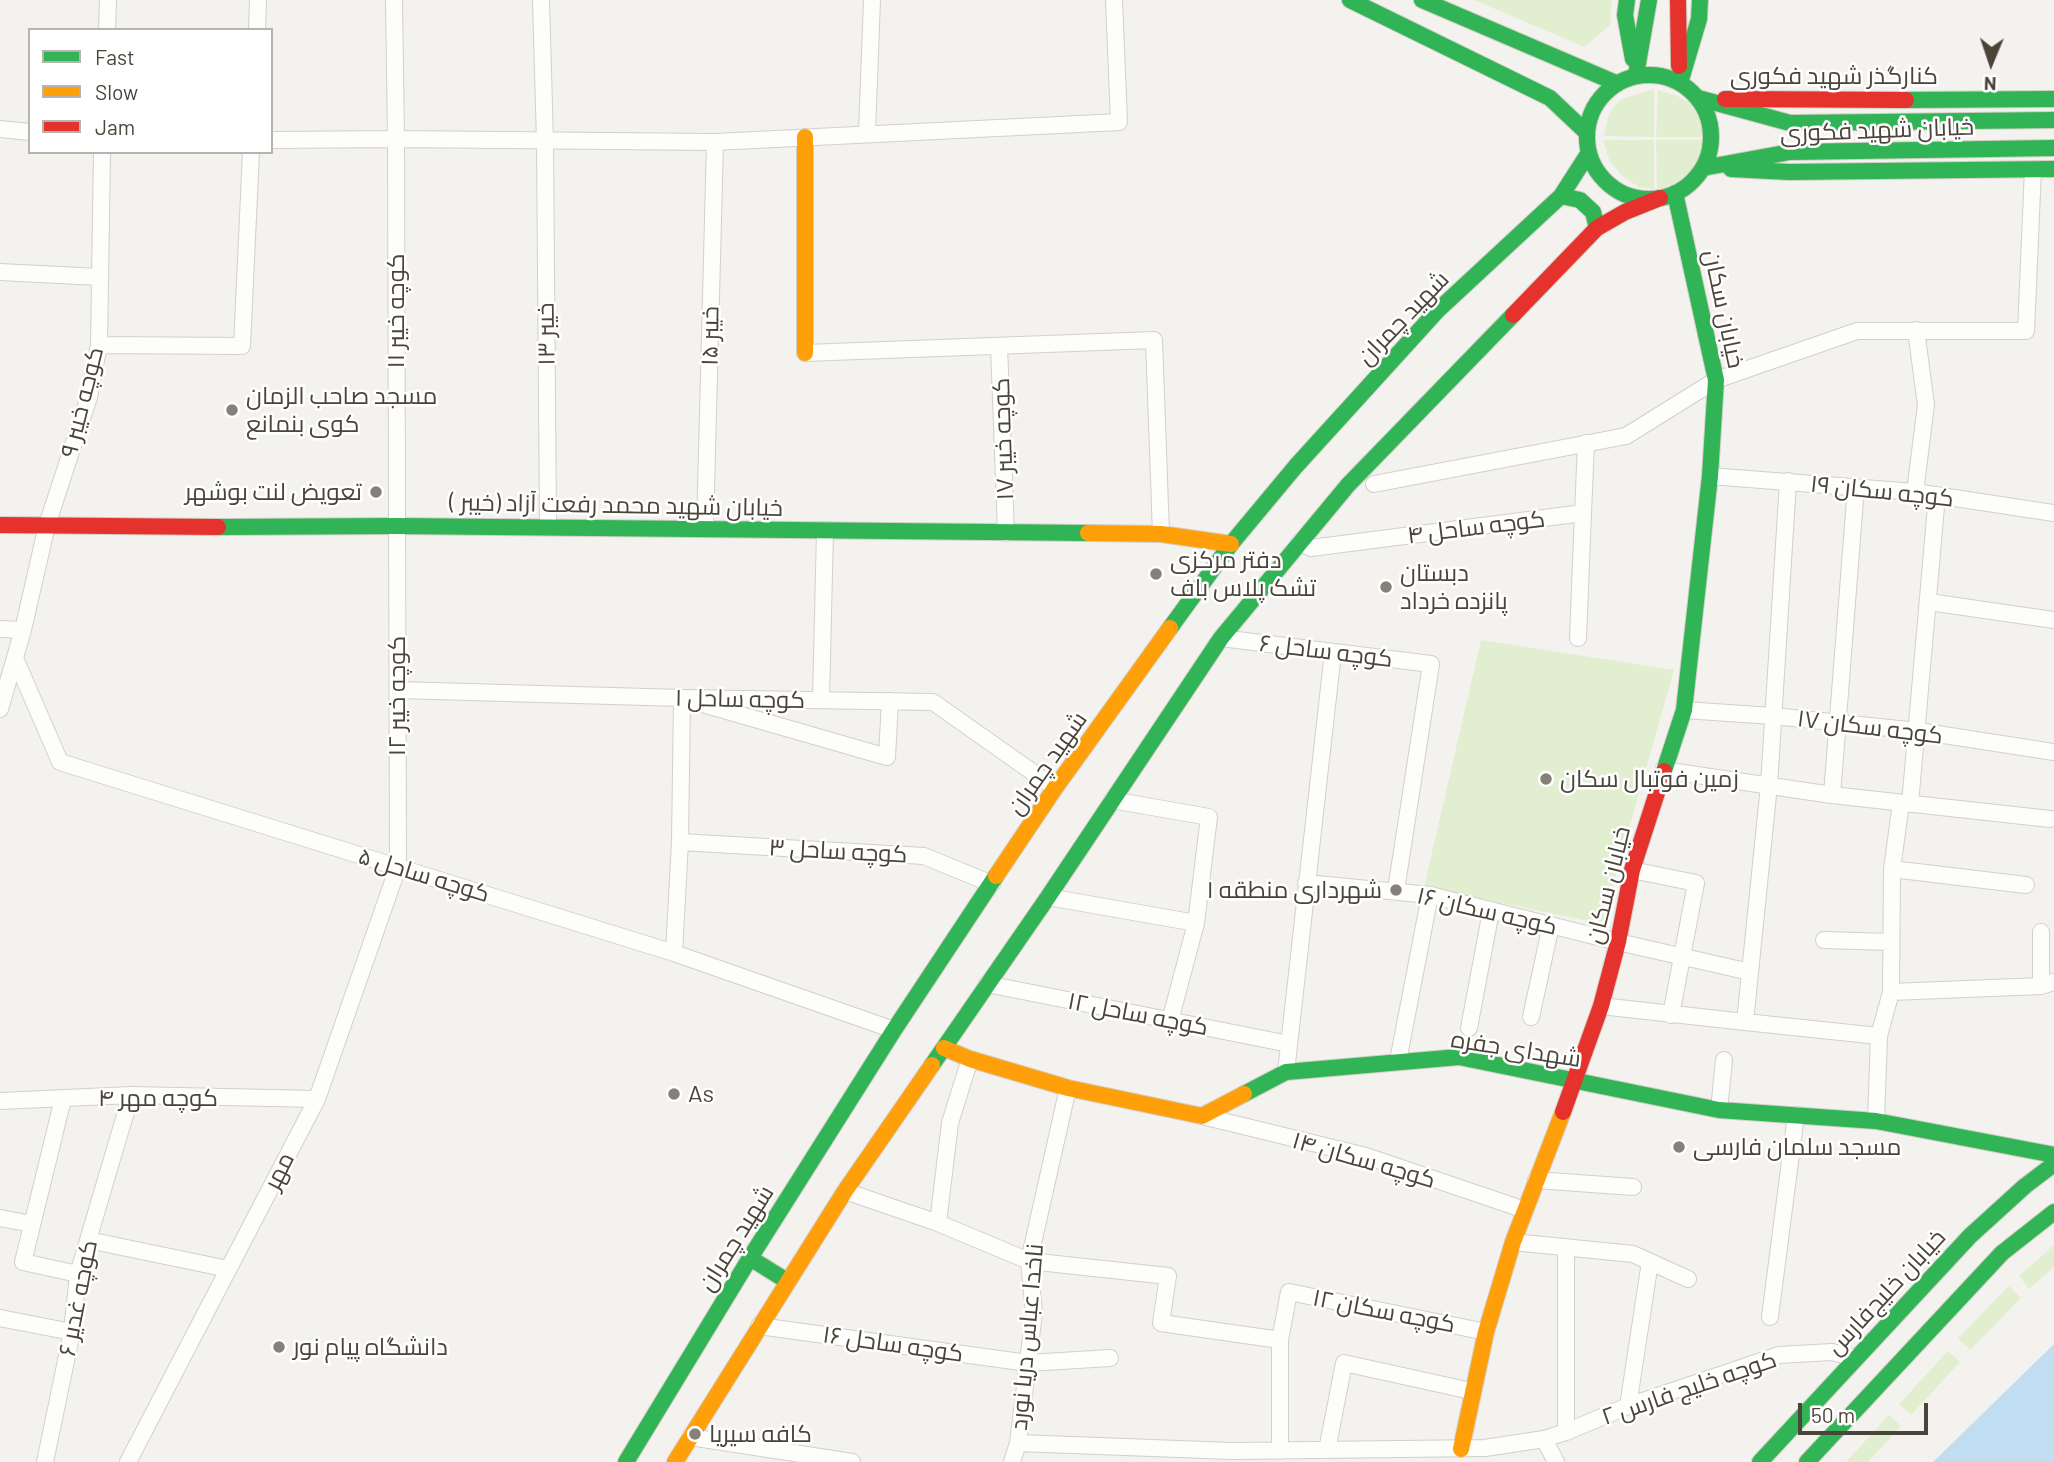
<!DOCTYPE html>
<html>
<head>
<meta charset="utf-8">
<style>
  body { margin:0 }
  #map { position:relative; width:2054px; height:1462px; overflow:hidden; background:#f4f2ee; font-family:Barlow,sans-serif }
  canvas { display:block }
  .legend { position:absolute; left:28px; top:28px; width:245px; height:126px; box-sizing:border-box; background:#fff; border:2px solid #b7b4b0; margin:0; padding:9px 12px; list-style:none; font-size:21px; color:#4b4439 }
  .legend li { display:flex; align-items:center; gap:14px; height:35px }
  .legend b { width:35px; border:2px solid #b7b4b0 }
  .north { position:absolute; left:1956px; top:28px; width:70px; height:70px; -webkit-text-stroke:5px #fff; paint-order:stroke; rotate:182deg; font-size:19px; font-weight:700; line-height:28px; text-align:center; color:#4b4439 }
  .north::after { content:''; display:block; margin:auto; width:24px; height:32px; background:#4b4439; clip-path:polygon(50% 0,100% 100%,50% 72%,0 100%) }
  .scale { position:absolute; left:1798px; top:1403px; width:130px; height:32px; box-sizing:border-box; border:4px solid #4b4439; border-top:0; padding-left:9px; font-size:21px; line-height:24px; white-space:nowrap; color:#4b4439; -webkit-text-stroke:5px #fff; paint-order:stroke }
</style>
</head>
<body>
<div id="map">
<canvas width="2054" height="1462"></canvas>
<ul class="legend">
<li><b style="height:9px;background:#30b455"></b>Fast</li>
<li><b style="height:9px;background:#ff9f0a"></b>Slow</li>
<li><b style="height:9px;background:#e5322d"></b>Jam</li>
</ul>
<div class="north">N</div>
<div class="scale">50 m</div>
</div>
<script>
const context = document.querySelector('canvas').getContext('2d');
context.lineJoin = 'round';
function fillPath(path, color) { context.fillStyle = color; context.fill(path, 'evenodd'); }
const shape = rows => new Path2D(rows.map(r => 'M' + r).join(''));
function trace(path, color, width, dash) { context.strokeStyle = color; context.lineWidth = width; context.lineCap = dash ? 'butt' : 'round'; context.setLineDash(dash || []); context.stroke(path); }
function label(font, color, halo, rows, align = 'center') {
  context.font = font + ' Barlow,Cairo,sans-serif'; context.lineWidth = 5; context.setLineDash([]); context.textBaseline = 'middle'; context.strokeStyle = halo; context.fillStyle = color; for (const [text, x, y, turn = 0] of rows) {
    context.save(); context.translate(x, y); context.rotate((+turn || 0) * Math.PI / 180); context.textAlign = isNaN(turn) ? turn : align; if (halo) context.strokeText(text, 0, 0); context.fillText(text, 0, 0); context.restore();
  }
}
fillPath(shape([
  [1474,0,1612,0,1610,25,1584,47],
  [1654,89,1654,137,1604,136,1608,117,1614,106,1622,99],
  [1658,90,1677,96,1691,104,1700,120,1703,137,1656,137],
  [1603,140,1654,140,1654,189,1639,187,1621,175,1610,162],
  [1656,140,1706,140,1699,161,1689,173,1673,185,1657,189],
  [1481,640,1674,670,1602,924,1424,887],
  [2054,1245,2054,1267,2029,1289,2019,1276],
  [2009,1286,2021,1298,1970,1350,1958,1338],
  [1948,1351,1960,1362,1911,1415,1899,1404],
  [1889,1415,1901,1426,1868,1462,1846,1462]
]), '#e1eecf');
fillPath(shape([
  [2054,1344,2054,1462,1933,1462]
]), '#c0ddf1');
const street = shape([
  [541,0,545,141,548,527],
  [107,30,108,0],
  [257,30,258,0],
  [0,129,30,132],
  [867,133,872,0],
  [271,140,396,139,715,142,1119,122,1114,0],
  [0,272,99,277],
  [99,345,242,346,251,152],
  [999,346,1006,533],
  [805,353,1154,340,1161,534],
  [1710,476,1915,492,2054,513],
  [1788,481,1769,785,1745,1022,1879,1036],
  [1374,484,1626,436,1716,380,1857,331,2026,331,2033,169],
  [1915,492,1926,405,1916,330],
  [705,529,715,142],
  [1300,542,1311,548,1583,513,1586,443],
  [1929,602,2054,620],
  [0,629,23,630],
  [1221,638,1431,664,1396,890],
  [1578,638,1583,513],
  [15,658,60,762,674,953,894,1030],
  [398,690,682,698,933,702,1055,788],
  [821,700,825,530],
  [0,709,23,630,47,525,89,397,99,345,102,152],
  [1684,710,1773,716,1918,731,2054,752],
  [1663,770,1832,795,2050,819],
  [1832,795,1856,487],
  [1112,800,1209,817,1196,923,1170,1021],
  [1910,804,1937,495],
  [680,842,924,856,992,884],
  [1892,869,2026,885],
  [1632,870,1696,883,1671,1015],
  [1306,883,1430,895,1618,942,1750,972],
  [1048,897,1196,923],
  [1824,940,1891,942],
  [674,953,680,842,682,698,887,757,890,701],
  [987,984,1289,1044],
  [2041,986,2041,932],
  [1891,992,2041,986,2054,982],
  [1601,1006,1745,1022],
  [1531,1017,1551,925],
  [1469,1028,1491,911],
  [1398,1061,1430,895],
  [1286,1072,1333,652],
  [63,1099,23,1262,78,1274],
  [0,1101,131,1095,317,1099],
  [1719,1110,1724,1060],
  [1202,1116,1366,1156,1525,1210],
  [1876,1121,1879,1036,1891,992,1892,869,1901,803],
  [1536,1180,1633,1187],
  [845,1191,938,1223,1029,1261,1168,1276,1161,1323,1280,1340],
  [0,1218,32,1224],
  [938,1223,950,1123,970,1059],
  [88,1240,228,1269],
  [1513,1242,1633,1254,1688,1279],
  [1770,1317,1796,1115],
  [0,1318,72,1332],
  [759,1326,1028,1363,1110,1358],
  [1628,1406,1650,1262],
  [1566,1432,1566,1247],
  [690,1437,852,1462],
  [1544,1439,1556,1462],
  [1018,1443,1232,1451,1485,1448,1544,1439,1566,1432,1628,1406,1779,1355,1832,1352,1855,1358],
  [1327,1450,1344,1363,1471,1391],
  [1280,1451,1280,1340,1289,1292,1486,1332],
  [45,1462,72,1332,78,1274,131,1095],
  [128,1462,317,1099,398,867,396,139,394,0],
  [1012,1462,1018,1443,1034,1313,1029,1261,1068,1088]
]);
const fast = shape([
  [1350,0,1550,98,1586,132],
  [1422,0,1616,83],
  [1627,0,1625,15,1633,59],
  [1636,75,1649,0],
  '1587 137a62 62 0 1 1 124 0a62 62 0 1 1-124 0Z',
  [1680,83,1699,19,1700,0],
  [1698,98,1790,123,2054,120],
  [1906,100,2054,99],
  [1703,168,1790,152,2054,148],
  [1731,169,1789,172,2054,169],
  [1561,196,1580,200,1593,212,1597,228],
  [218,527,396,526,1088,533],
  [1170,628,1231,544,1296,466,1437,311,1561,196,1588,154],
  [1664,771,1684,710,1710,476,1716,380,1675,193],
  [932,1065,1048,897,1221,638,1348,485,1513,315],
  [1244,1094,1286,1072,1459,1057,1719,1110,1876,1121,2054,1155],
  [750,1258,787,1281],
  [626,1462,750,1258,894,1030,996,876],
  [1760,1462,1970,1236,2025,1186,2054,1164],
  [1807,1462,2002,1253,2054,1212]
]);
const slow = shape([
  [805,137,805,353],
  [1088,533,1161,534,1231,544],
  [996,876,1055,788,1170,628],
  [944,1048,970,1059,1068,1088,1202,1116,1244,1094],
  [1461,1449,1486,1332,1513,1242,1563,1112],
  [675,1462,845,1191,932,1065]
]);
const jam = shape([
  [1678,0,1679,66],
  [1725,99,1906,100],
  [1513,315,1597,228,1625,212,1660,198],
  [0,525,218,527],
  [1563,1112,1601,1006,1618,942,1632,870,1664,771]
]);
trace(street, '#d2d0cb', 18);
trace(fast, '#d3cfc5', 18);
trace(slow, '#d3cfc5', 18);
trace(jam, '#d3cfc5', 18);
trace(street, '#fdfdfc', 16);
trace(fast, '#30b455', 16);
trace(slow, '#ff9f0a', 16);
trace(jam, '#e5322d', 16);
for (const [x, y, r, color] of [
  [232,410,7,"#868178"],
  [376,492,7,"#868178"],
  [1156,574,7,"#868178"],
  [1386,587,7,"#868178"],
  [1546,779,7,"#868178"],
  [1396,890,7,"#868178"],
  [674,1094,7,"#868178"],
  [1679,1147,7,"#868178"],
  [279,1347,7,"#868178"],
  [695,1434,7,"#868178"]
]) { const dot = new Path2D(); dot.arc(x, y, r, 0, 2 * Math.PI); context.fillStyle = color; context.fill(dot); trace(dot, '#fff', 2.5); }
label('24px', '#4b4439', '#fff', [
  ["کنارگذر شهید فکوری",1834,76],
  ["خیابان شهید فکوری",1877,130,-2],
  ["خیابان سکان",1724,309,78],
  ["کوچه خیبر ۱۱",396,311,-90],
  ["شهید چمران",1403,318,-46],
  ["خیبر ۱۳",546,334,-91],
  ["خیبر ۱۵",710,336,-89],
  ["کوچه خیبر ۹",82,402,-76],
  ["کوچه خیبر ۱۷",1003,439,-92],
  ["کوچه سکان ۱۹",1882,491,6],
  ["( خیبر) خیابان شهید محمد رفعت آزاد",616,505,1],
  ["کوچه ساحل ۴",1476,527,-7],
  ["کوچه ساحل ۶",1326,651,7],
  ["کوچه خیبر ۱۲",397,696,-90],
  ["کوچه ساحل ۱",740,699,1],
  ["کوچه سکان ۱۷",1870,727,7],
  ["شهید چمران",1047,763,-55],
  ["کوچه ساحل ۳",838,851,3],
  ["کوچه ساحل ۵",424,875,17],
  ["خیابان سکان",1608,885,-76],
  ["کوچه سکان ۱۶",1487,911,13],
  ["کوچه ساحل ۱۲",1138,1014,11],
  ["شهدای جفره",1516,1049,9],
  ["کوچه مهر ۴",158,1098],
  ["کوچه سکان ۱۴",1364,1160,16],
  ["مهر",279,1171,-63],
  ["شهید چمران",736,1238,-58],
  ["خیابان خلیج‌فارس",1886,1292,-47],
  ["کوچه غدیر ۶",78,1298,-79],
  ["کوچه سکان ۱۲",1384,1311,11],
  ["ناخدا عباس دریا نورد",1027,1337,-85],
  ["کوچه ساحل ۱۶",893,1344,8],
  ["کوچه خلیج فارس ۲",1689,1388,-19]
]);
label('24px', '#4b4439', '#fff', [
  ["مسجد صاحب الزمان",246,396],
  ["کوی بنمانع",246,424],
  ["تعویض لنت بوشهر",362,492,"right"],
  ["دفتر مرکزی",1170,560],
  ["تشک پلاس باف",1170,588],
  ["دبستان",1400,573],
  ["پانزده خرداد",1400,601],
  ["زمین فوتبال سکان",1560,779],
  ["شهرداری منطقه ١",1382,890,"right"],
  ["As",688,1094],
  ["مسجد سلمان فارسی",1693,1147],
  ["دانشگاه پیام نور",293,1347],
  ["کافه سیریا",709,1434]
], 'left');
</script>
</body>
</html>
